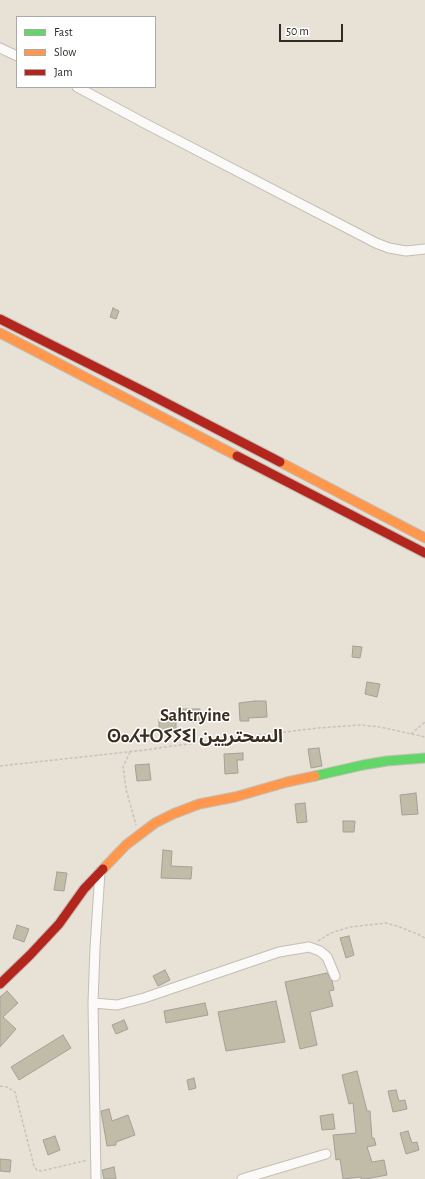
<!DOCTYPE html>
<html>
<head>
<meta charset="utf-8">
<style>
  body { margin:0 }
  #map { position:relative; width:425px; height:1179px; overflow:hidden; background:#e7e1d6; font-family:"Alegreya Sans",sans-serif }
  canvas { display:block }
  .legend { position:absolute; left:16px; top:16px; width:140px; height:72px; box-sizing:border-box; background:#fff; border:1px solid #acaaa7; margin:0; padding:5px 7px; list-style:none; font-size:12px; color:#302b24 }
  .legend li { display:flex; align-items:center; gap:8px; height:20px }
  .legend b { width:20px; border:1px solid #acaaa7 }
  .scale { position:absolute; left:279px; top:24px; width:64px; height:18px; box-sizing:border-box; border:2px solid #302b24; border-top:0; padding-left:5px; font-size:12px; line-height:14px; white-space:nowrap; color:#302b24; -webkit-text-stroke:3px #fff; paint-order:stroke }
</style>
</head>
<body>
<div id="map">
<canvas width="425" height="1179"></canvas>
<ul class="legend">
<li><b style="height:5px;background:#63d668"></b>Fast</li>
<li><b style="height:5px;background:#ff974d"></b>Slow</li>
<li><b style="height:5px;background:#b3261e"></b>Jam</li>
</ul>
<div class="scale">50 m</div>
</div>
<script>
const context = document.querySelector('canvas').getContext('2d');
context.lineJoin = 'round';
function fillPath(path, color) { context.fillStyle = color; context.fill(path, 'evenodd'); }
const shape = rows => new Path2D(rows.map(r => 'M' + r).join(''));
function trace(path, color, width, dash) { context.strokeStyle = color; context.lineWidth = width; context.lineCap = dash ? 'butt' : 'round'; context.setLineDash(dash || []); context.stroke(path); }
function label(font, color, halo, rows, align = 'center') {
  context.font = font + ' "Alegreya Sans","Noto Sans Arabic","Noto Sans Tifinagh",sans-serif'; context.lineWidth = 3; context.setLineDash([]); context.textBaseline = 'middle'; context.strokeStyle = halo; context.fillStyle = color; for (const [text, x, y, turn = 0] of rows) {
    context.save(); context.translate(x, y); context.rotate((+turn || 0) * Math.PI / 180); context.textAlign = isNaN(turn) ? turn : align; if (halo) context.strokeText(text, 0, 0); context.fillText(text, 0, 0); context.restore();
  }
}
const building = shape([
  [113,308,119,311,116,319,110,317,113,308],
  [353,646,362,647,360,658,352,657,353,646],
  [367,682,380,684,377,697,365,694,367,682],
  [255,701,266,701,267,717,248,718,249,721,240,721,239,703,255,701],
  [179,709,200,709,200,722,176,721,176,732,159,732,159,719,163,719,163,713,179,713,179,709],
  [319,748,322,766,311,768,308,749,319,748],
  [243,753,243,760,237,760,238,773,225,774,224,754,243,753],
  [149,764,151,780,137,781,135,765,149,764],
  [416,793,418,814,402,815,400,795,416,793],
  [305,803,307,822,297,823,295,804,305,803],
  [343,821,355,821,354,832,343,832,343,821],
  [163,850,172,851,171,866,192,867,191,879,161,878,163,850],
  [57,872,67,873,64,891,54,890,57,872],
  [17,925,29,929,24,942,13,938,17,925],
  [349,936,354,955,346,958,340,938,349,936],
  [165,970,170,980,158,986,153,976,165,970],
  [327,973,332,981,334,990,329,991,333,1006,310,1012,317,1045,300,1049,285,982,327,973],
  [7,991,18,1003,3,1017,16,1029,0,1047,0,997,7,991],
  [276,1001,285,1042,226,1051,218,1012,276,1001],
  [205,1003,208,1015,166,1023,164,1011,205,1003],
  [124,1020,128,1029,116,1034,112,1025,124,1020],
  [63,1035,71,1048,19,1080,11,1067,63,1035],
  [357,1071,367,1111,370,1111,372,1138,374,1138,376,1145,367,1147,372,1162,384,1160,387,1175,366,1179,361,1179,361,1177,343,1179,340,1159,336,1160,333,1135,356,1133,353,1103,349,1104,342,1075,357,1071],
  [194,1078,196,1088,189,1090,187,1080,194,1078],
  [396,1090,399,1101,405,1100,407,1109,393,1112,388,1091,396,1090],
  [109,1109,112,1121,128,1115,135,1135,116,1142,116,1145,107,1146,101,1111,109,1109],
  [333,1114,335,1129,322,1130,320,1116,333,1114],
  [408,1131,412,1143,417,1142,419,1150,406,1154,400,1133,408,1131],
  [55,1136,60,1150,48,1155,43,1140,55,1136],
  [0,1159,11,1160,10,1172,0,1171,0,1159],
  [114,1167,116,1179,104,1179,102,1170,114,1167]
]);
fillPath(building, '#c1bca8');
trace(building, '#a3a097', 1);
const street = shape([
  [0,48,17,56],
  [77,87,148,125,376,243,389,248,406,251,425,249],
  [93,1003,117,1005,144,998,279,952,309,947,320,951,327,957,335,976],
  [96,1179,93,1003,95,948,100,872],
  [242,1179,326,1154]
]);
const fast = shape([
  [315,776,363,765,387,761,425,758]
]);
const slow = shape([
  [0,333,237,456],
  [280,462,425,538],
  [103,869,126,845,155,823,173,814,199,804,235,797,287,782,315,776]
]);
const jam = shape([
  [0,319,147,393,280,462],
  [237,456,425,553],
  [0,984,30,955,59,924,84,889,103,869]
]);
trace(street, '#c3beb6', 11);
trace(fast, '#c3beb6', 11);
trace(slow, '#c3beb6', 11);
trace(jam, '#c3beb6', 11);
trace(shape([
  [411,734,425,722],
  [130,752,123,767,126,789,136,825],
  [0,766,145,750,180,745,318,728,360,725,380,727,425,737],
  [318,941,331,933,350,927,386,923,397,926,420,935,425,938],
  [0,1086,7,1087,15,1092,34,1166,37,1170,41,1171,88,1160]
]), '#c5c3bf', 1.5, [3, 2]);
trace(street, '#fbfaf9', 9);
trace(fast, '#63d668', 9);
trace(slow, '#ff974d', 9);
trace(jam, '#b3261e', 9);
label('bold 18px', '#382e1f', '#fff', [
  ["Sahtryine",195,716],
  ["ⵙⴰⵃⵜⵔⵢⵢⵉⵏ السحتريين",195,737]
]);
</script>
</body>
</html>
